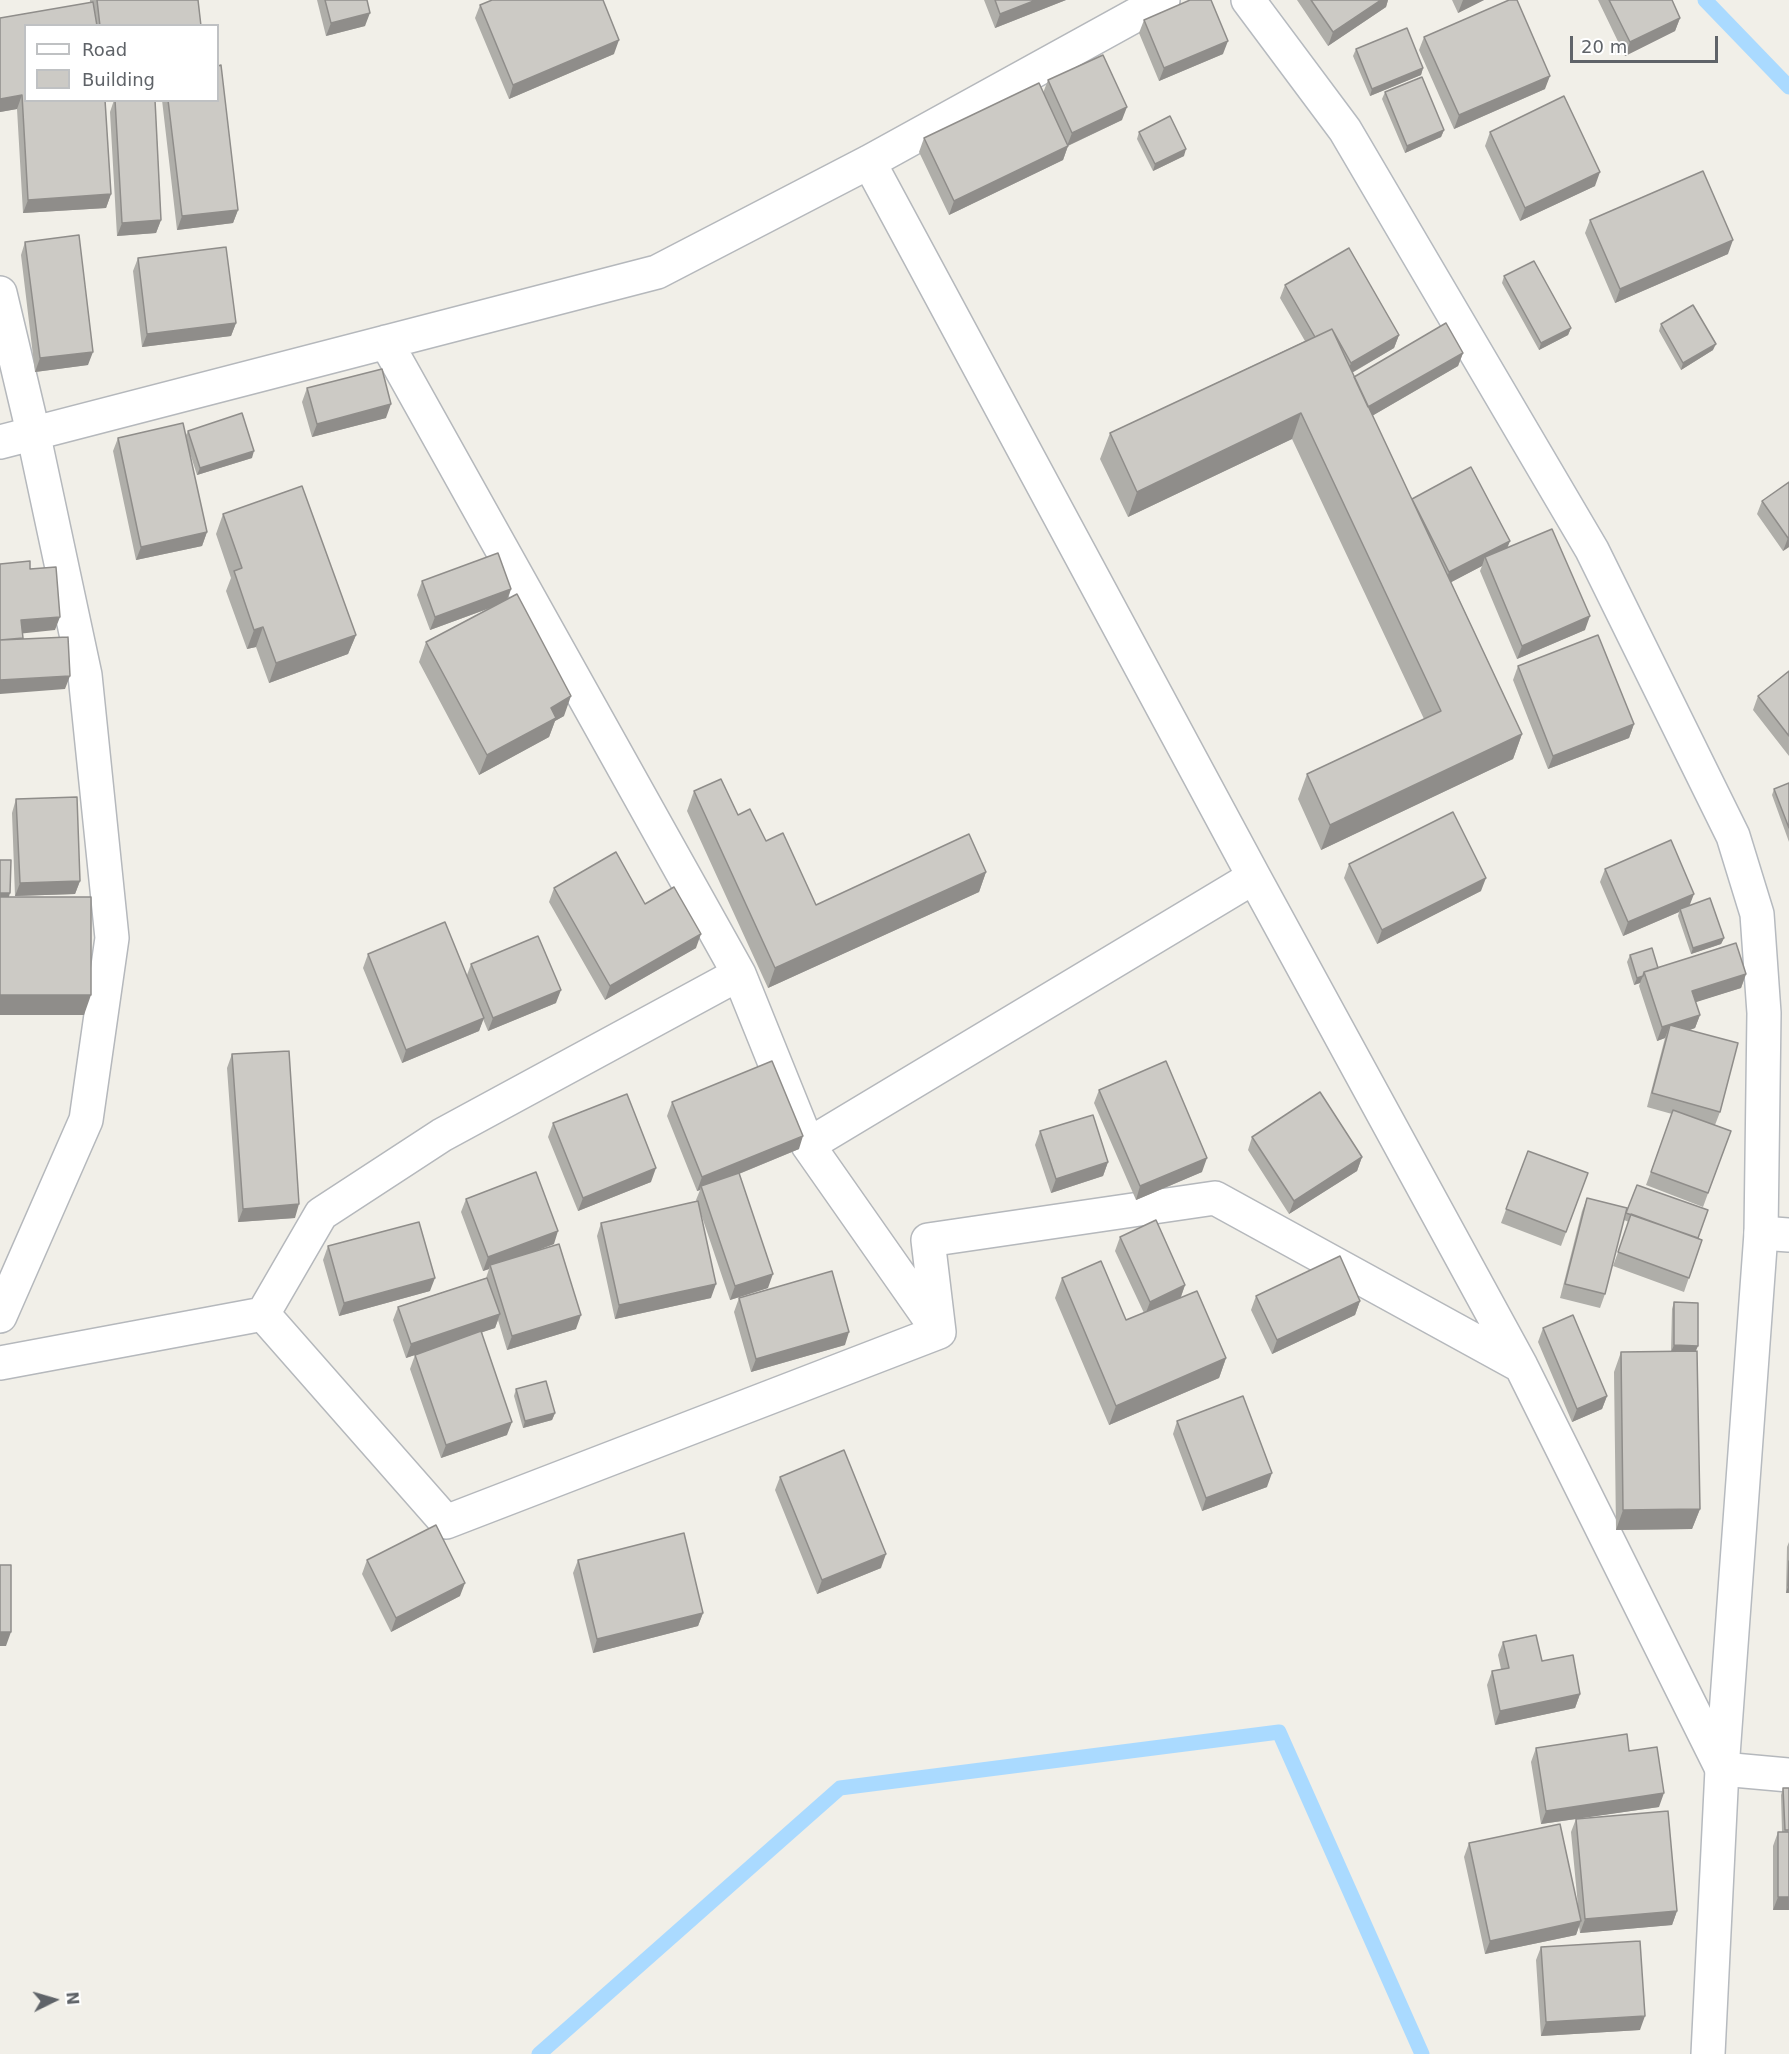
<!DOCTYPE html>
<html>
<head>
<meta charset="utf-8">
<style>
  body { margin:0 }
  #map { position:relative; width:1789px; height:2054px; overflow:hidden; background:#f1efe8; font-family:"DejaVu Sans",sans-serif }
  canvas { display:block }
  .legend { position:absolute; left:24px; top:24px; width:195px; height:78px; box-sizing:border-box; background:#fff; border:2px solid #bfc1c3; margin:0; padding:8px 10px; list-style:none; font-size:18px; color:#5f6368 }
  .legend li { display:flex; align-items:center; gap:12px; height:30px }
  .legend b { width:30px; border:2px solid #bfc1c3 }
  .north { position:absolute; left:24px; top:1970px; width:60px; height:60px; -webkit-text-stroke:4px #fff; paint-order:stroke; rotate:85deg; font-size:16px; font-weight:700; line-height:24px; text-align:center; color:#5f6368 }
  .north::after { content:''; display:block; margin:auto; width:21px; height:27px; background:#5f6368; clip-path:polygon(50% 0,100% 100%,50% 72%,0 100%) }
  .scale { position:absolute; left:1570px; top:36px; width:148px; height:27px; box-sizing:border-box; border:3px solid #5f6368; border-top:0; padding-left:8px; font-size:18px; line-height:21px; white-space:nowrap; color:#5f6368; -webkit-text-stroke:4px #fff; paint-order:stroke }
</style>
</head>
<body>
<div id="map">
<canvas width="1789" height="2054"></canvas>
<ul class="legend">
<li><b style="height:8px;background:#fff"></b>Road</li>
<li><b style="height:16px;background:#cccac5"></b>Building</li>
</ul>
<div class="north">N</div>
<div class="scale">20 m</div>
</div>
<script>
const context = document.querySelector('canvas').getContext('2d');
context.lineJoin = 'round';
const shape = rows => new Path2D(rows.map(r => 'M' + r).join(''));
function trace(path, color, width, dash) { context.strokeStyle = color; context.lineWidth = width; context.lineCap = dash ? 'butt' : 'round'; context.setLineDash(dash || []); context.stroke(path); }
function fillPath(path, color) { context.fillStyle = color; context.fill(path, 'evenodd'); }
trace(shape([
  [1705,0,1789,87],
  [539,2054,840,1788,1279,1732,1422,2054]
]), '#aadaff', 15);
const street = shape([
  [869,162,1254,877,1521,1366,1722,1769,1789,1775],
  [0,293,33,432,85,675,112,938,86,1120,0,1316],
  [386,342,739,974,808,1145,939,1332,928,1240,1215,1198,1521,1366],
  [0,442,657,272,869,162,1163,0],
  [808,1145,1254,877],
  [1761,1233,1789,1235],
  [263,1314,446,1522,939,1332],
  [0,1363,263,1314,321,1214,442,1135,739,974]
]);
const secondary = shape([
  [1248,0,1345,130,1592,550,1733,836,1757,914,1764,1013,1761,1233,1722,1769,1708,2054]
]);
trace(street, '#b5b8bc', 36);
trace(secondary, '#b6babf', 36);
trace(street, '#fff', 33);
trace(secondary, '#fff', 33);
fillPath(shape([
  [90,0,198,0,201,26,26,26,26,100,105,100,111,194,106,208,23,213,17,109,0,112,0,18,90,3],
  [317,0,367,0,365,26,326,36],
  [984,0,1066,0,995,28],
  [1297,0,1388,0,1386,7,1328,46],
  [1452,0,1484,0,1458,13],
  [1598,0,1672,0,1680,18,1675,31,1625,56],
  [480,5,614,54,509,99,475,18],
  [1144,20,1223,54,1159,81,1139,33],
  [1424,37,1545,89,1454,129,1419,50],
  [1356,49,1423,68,1421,75,1370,96,1353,56],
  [1048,80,1122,120,1068,146,1063,160,949,215,919,152,924,138,1043,93],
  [1385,92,1444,130,1441,137,1405,153,1382,99],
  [114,100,155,100,161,220,156,233,117,236,110,112],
  [162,100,218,100,238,210,233,223,177,230],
  [1139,132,1184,156,1153,171,1137,139],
  [1490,132,1595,186,1520,221,1485,146],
  [1590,220,1728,254,1615,303,1585,233],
  [25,242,88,365,35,372,21,255],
  [138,258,236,323,231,336,142,347,133,271],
  [1504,276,1571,328,1568,335,1539,350,1502,283],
  [1285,285,1399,335,1394,348,1352,373,1354,377,1463,353,1458,366,1372,416,1412,499,1507,548,1585,630,1517,659,1480,571,1482,566,1451,582,1522,734,1513,759,1321,850,1298,799,1307,774,1424,719,1292,439,1128,517,1100,459,1110,433,1305,341,1280,298],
  [1661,324,1713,350,1681,370,1659,331],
  [307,388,386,418,312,437,302,402],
  [188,431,252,458,197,475,189,450,207,532,202,546,136,560,113,451,118,438,186,435],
  [1789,482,1789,547,1783,551,1757,514,1762,501],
  [223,514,356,635,348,654,269,683,256,647,247,649,226,591,231,578,216,534],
  [422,581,511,589,508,599,564,716,555,721,549,737,479,775,419,662,426,642,490,608,430,630,417,595],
  [1518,666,1634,724,1629,738,1548,769,1513,680],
  [1789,671,1789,756,1753,710,1758,696],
  [1789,783,1789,842,1772,795,1774,789],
  [694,791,738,815,766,841,816,905,986,872,979,892,768,988,687,811],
  [16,799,80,881,75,894,15,896,12,813],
  [1349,864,1481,891,1377,944,1344,878],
  [1605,869,1690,905,1724,938,1721,944,1691,954,1678,916,1679,912,1623,936,1600,882],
  [554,888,696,948,605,1000,549,902],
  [368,954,467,975,471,964,556,1003,488,1031,483,1019,479,1031,402,1063,363,968],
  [1630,955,1658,968,1746,974,1741,988,1695,1002,1700,1015,1695,1028,1690,1030,1720,1112,1715,1125,1731,1131,1703,1207,1646,1185,1672,1114,1647,1107,1665,1038,1657,1041,1639,986,1640,983,1634,985,1627,962],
  [232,1054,295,1218,238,1222,227,1068],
  [1099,1090,1202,1172,1136,1200,1094,1103],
  [672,1102,799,1149,739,1174,768,1288,730,1300,699,1208,711,1298,615,1319,597,1236,601,1223,697,1202,696,1200,700,1190,697,1191,667,1116],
  [553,1123,651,1182,578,1211,548,1137],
  [1040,1131,1108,1162,1103,1176,1051,1193,1035,1145],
  [1252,1137,1362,1157,1357,1171,1289,1214,1248,1150],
  [1528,1151,1588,1173,1561,1246,1501,1223],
  [1637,1185,1698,1238,1702,1240,1684,1292,1613,1266,1629,1222,1624,1220,1605,1294,1600,1308,1560,1298,1582,1211,1587,1198,1625,1217],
  [466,1199,554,1244,535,1251,576,1329,507,1350,498,1320,495,1328,482,1332,507,1435,441,1458,410,1369,415,1355,441,1346,406,1358,393,1320,398,1307,486,1278,489,1269,483,1271,461,1212],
  [1120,1237,1185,1285,1181,1297,1226,1358,1219,1378,1109,1425,1055,1298,1062,1278,1126,1320,1144,1313,1115,1251],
  [328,1246,430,1291,339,1316,323,1260],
  [1256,1296,1360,1301,1355,1315,1272,1354,1251,1310],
  [739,1298,845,1345,751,1372,734,1312],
  [1674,1302,1696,1351,1700,1509,1692,1529,1616,1530,1614,1372,1621,1352,1671,1352,1672,1309],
  [1543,1328,1607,1396,1602,1409,1572,1422,1538,1342],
  [516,1389,555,1413,552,1420,523,1428,514,1396],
  [1177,1421,1267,1487,1202,1511,1173,1434],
  [780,1477,881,1568,817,1594,775,1490],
  [1789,1542,1789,1593,1786,1593,1787,1547],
  [367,1560,460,1596,391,1632,362,1574],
  [578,1560,703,1613,698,1626,593,1653,573,1573],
  [1503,1642,1542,1661,1580,1694,1575,1708,1495,1725,1487,1685,1492,1671,1501,1669,1498,1655],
  [1536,1748,1629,1751,1659,1807,1581,1818,1677,1911,1672,1925,1580,1933,1579,1926,1576,1935,1485,1954,1464,1857,1469,1843,1578,1906,1571,1832,1576,1819,1541,1824,1531,1762],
  [1783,1788,1789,1788,1789,1910,1773,1910,1773,1846,1778,1832,1782,1832,1781,1795],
  [1541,1947,1640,2030,1541,2036,1536,1960]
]), '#afaea9');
fillPath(shape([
  [1036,0,1066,0,995,28,1000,14],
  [1381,0,1388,0,1386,7,1328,46,1333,32],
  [1463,0,1484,0,1458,13],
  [370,13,365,26,326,36,331,23],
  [1680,18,1675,31,1625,56,1630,42],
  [619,40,614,54,509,99,513,85],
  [1228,41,1223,54,1159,81,1164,68],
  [1423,68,1421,75,1370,96,1372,89],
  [1550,76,1545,89,1454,129,1459,115],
  [22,95,17,109,0,112,0,99],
  [1127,107,1122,120,1067,146,1072,133],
  [1444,130,1441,137,1405,153,1407,146],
  [1068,146,1063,160,949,215,954,201],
  [1186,149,1184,156,1153,171,1155,164],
  [1600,172,1595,186,1520,221,1525,208],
  [111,194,106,208,23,213,28,200],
  [238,210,233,223,177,230,182,216],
  [161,220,156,233,117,236,122,223],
  [1733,240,1728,254,1615,303,1620,289],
  [236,323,231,336,142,347,147,334],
  [1571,328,1568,335,1539,350,1541,343],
  [1399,335,1394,348,1346,376,1351,363],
  [1716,344,1713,350,1681,370,1683,363],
  [93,352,88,365,35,372,40,358],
  [1463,353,1458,366,1358,424,1363,410],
  [391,404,386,418,312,437,317,424],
  [1301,413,1292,439,1128,517,1137,492],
  [254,451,252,458,197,475,200,468],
  [207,532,202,546,136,560,141,547],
  [1789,537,1789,547,1783,551,1788,538],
  [1510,541,1505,554,1485,557,1482,566,1444,586,1449,572],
  [511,589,506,602,430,630,435,617],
  [1590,616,1585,630,1517,659,1522,646],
  [60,617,55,630,17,634,21,620],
  [263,627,256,647,247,649,254,630],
  [356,635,348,654,269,683,276,663],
  [70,676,65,689,0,694,0,680],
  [571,696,564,716,555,721,549,737,479,775,487,755,551,708],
  [1634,724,1629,738,1548,769,1553,756],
  [1522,734,1513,759,1321,850,1330,825],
  [986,872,979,892,768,988,775,968],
  [1486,878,1481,891,1377,944,1382,930],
  [80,881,75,894,15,896,20,883],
  [0,893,10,893,8,900,0,900],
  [1694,894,1689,907,1680,909,1679,912,1623,936,1628,922],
  [701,934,696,948,605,1000,610,986],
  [1724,938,1721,944,1691,954,1693,948],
  [1746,974,1741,988,1687,1005,1692,991],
  [1643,976,1640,983,1634,985,1637,978],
  [561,990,556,1003,488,1031,493,1018],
  [0,995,91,995,84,1015,0,1015],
  [1700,1015,1695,1028,1667,1038,1670,1025,1665,1038,1657,1041,1662,1027],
  [484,1018,479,1031,402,1063,406,1050],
  [803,1136,799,1149,702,1189,701,1186,700,1190,697,1191,702,1177],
  [1362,1157,1357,1171,1289,1214,1294,1201],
  [1207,1158,1202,1172,1136,1200,1140,1186],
  [1108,1162,1103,1176,1051,1193,1056,1179],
  [656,1168,651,1182,578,1211,583,1198],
  [299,1204,295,1218,238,1222,243,1209],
  [558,1231,554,1244,491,1268,490,1265,489,1269,483,1271,488,1257],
  [773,1274,768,1288,730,1300,735,1286],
  [435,1278,430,1291,339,1316,344,1303],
  [716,1284,711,1298,615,1319,619,1305],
  [1185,1285,1180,1299,1145,1315,1150,1302],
  [1360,1301,1355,1315,1272,1354,1277,1340],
  [500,1314,495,1328,406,1358,411,1344],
  [581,1315,576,1329,507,1350,512,1336],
  [849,1332,845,1345,751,1372,756,1359],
  [1674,1345,1698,1346,1695,1353,1671,1352],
  [1226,1358,1219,1378,1109,1425,1116,1406],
  [1607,1396,1602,1409,1572,1422,1577,1409],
  [555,1413,552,1420,523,1428,525,1421],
  [512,1422,507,1435,441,1458,446,1445],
  [1272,1473,1267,1487,1202,1511,1206,1498],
  [1700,1509,1692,1529,1616,1530,1623,1510],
  [886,1554,881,1568,817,1594,822,1580],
  [465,1583,460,1596,391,1632,396,1618],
  [1788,1586,1789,1586,1789,1593,1786,1593],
  [703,1613,698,1626,593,1653,597,1639],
  [0,1632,11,1632,6,1646,0,1646],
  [1580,1694,1575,1708,1495,1725,1500,1711],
  [1664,1793,1659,1807,1541,1824,1546,1811],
  [1778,1897,1789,1897,1789,1910,1773,1910],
  [1677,1911,1672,1925,1580,1933,1585,1919],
  [1581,1921,1576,1935,1485,1954,1490,1941],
  [1645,2016,1640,2030,1541,2036,1546,2022]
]), '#8f8d8a');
const building = shape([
  [97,0,198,0,201,26,100,26,97,0],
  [325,0,367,0,370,13,331,23,325,0],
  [492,0,603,0,619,40,513,85,480,5,492,0],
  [995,0,1036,0,1000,14,995,0],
  [1190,0,1211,0,1228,41,1164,68,1144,20,1190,0],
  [1311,0,1381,0,1333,32,1311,0],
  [1509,0,1517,0,1550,76,1459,115,1424,37,1509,0],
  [1609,0,1672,0,1680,18,1630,42,1609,0],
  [93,2,97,26,26,26,26,100,105,100,111,194,28,200,22,95,0,99,0,18,93,2],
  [1407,28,1423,68,1372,89,1356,49,1407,28],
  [1103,55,1127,107,1072,133,1048,80,1103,55],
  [221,65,238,210,182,216,168,100,218,100,218,66,221,65],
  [1422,77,1444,130,1407,146,1385,92,1422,77],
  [1039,83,1068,146,954,201,924,138,1039,83],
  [1564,96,1600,172,1525,208,1490,132,1564,96],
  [115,100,155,100,161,220,122,223,115,100],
  [1170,116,1186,149,1155,164,1139,132,1170,116],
  [1703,171,1733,240,1620,289,1590,220,1703,171],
  [79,235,93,352,40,358,25,242,79,235],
  [226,247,236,323,147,334,138,258,226,247],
  [1349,248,1399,335,1351,363,1332,329,1315,337,1285,285,1349,248],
  [1534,261,1571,328,1541,343,1504,276,1534,261],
  [1693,305,1716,344,1683,363,1661,324,1693,305],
  [1446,323,1463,353,1368,407,1354,377,1446,323],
  [1332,329,1522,734,1330,825,1307,774,1441,711,1301,413,1137,492,1110,433,1332,329],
  [382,369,391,404,317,424,307,388,382,369],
  [242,413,254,451,200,468,188,431,242,413],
  [183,423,207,532,141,547,118,438,183,423],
  [1471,467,1510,541,1449,572,1412,499,1471,467],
  [1789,482,1789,537,1788,538,1762,501,1789,482],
  [302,486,356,635,276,663,263,627,254,630,234,571,242,568,223,514,302,486],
  [1552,529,1590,616,1522,646,1485,557,1552,529],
  [498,553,511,589,435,617,422,581,498,553],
  [30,561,30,569,56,567,60,617,21,620,23,638,0,640,0,564,30,561],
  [517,594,571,696,551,708,556,718,487,755,426,642,517,594],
  [1598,635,1634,724,1553,756,1518,666,1598,635],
  [68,637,70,676,0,680,0,640,68,637],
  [1789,671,1789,736,1758,696,1789,671],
  [721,779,738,815,750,809,766,841,783,833,816,905,969,834,986,872,775,968,694,791,721,779],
  [1789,783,1789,828,1774,789,1789,783],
  [77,797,80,881,20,883,16,799,77,797],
  [1453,812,1486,878,1382,930,1349,864,1453,812],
  [1671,840,1694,894,1628,922,1605,869,1671,840],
  [616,852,645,904,674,887,701,934,610,986,554,888,616,852],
  [0,860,11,860,10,893,0,893,0,860],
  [0,897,91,897,91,995,0,995,0,897],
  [1710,898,1724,938,1693,948,1680,909,1710,898],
  [445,922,484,1018,406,1050,368,954,445,922],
  [538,936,561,990,493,1018,471,964,538,936],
  [1736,943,1746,974,1692,991,1700,1015,1662,1027,1644,972,1736,943],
  [1652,948,1658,968,1644,972,1643,976,1637,978,1630,955,1652,948],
  [1670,1025,1738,1043,1720,1112,1652,1093,1670,1025],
  [289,1051,299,1204,243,1209,232,1054,289,1051],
  [772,1061,803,1136,702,1177,672,1102,772,1061],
  [1166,1061,1207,1158,1140,1186,1099,1090,1166,1061],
  [1320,1092,1362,1157,1294,1201,1252,1137,1320,1092],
  [627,1094,656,1168,583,1198,553,1123,627,1094],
  [1673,1110,1731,1131,1708,1193,1651,1172,1673,1110],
  [1093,1115,1108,1162,1056,1179,1040,1131,1093,1115],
  [1528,1151,1588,1173,1566,1232,1506,1209,1528,1151],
  [536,1172,558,1231,488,1257,466,1199,536,1172],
  [739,1173,773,1274,735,1286,701,1186,739,1173],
  [1637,1185,1708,1210,1698,1238,1626,1213,1637,1185],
  [1587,1198,1627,1208,1605,1294,1565,1284,1587,1198],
  [698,1201,716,1284,619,1305,601,1223,698,1201],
  [1631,1214,1702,1240,1689,1278,1618,1252,1631,1214],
  [1156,1220,1185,1285,1150,1302,1120,1237,1156,1220],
  [419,1222,435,1278,344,1303,328,1246,419,1222],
  [559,1244,581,1315,512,1336,490,1265,559,1244],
  [1340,1256,1360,1301,1277,1340,1256,1296,1340,1256],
  [1101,1261,1126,1320,1197,1291,1226,1358,1116,1406,1062,1278,1101,1261],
  [832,1271,849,1332,756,1359,739,1298,832,1271],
  [487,1278,500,1314,411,1344,398,1307,487,1278],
  [1674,1302,1698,1303,1698,1346,1674,1345,1674,1302],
  [1573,1315,1607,1396,1577,1409,1543,1328,1573,1315],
  [481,1331,512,1422,446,1445,415,1355,481,1331],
  [1697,1351,1700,1509,1623,1510,1621,1352,1697,1351],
  [546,1381,555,1413,525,1421,516,1389,546,1381],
  [1243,1396,1272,1473,1206,1498,1177,1421,1243,1396],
  [844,1450,886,1554,822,1580,780,1477,844,1450],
  [436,1525,465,1583,396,1618,367,1560,436,1525],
  [684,1533,703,1613,597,1639,578,1560,684,1533],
  [1789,1561,1789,1586,1788,1586,1789,1561],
  [0,1565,11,1565,11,1632,0,1632,0,1565],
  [1536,1635,1542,1661,1573,1655,1580,1694,1500,1711,1492,1671,1509,1668,1503,1642,1536,1635],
  [1627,1734,1629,1751,1657,1747,1664,1793,1546,1811,1536,1748,1627,1734],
  [1783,1788,1789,1788,1789,1830,1785,1830,1783,1788],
  [1668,1811,1677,1911,1585,1919,1576,1819,1668,1811],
  [1560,1824,1581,1921,1490,1941,1469,1843,1560,1824],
  [1778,1832,1789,1832,1789,1897,1778,1897,1778,1832],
  [1640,1941,1645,2016,1546,2022,1541,1947,1640,1941]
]);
fillPath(building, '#cccac5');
trace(building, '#8f8d8a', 1.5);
</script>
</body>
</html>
